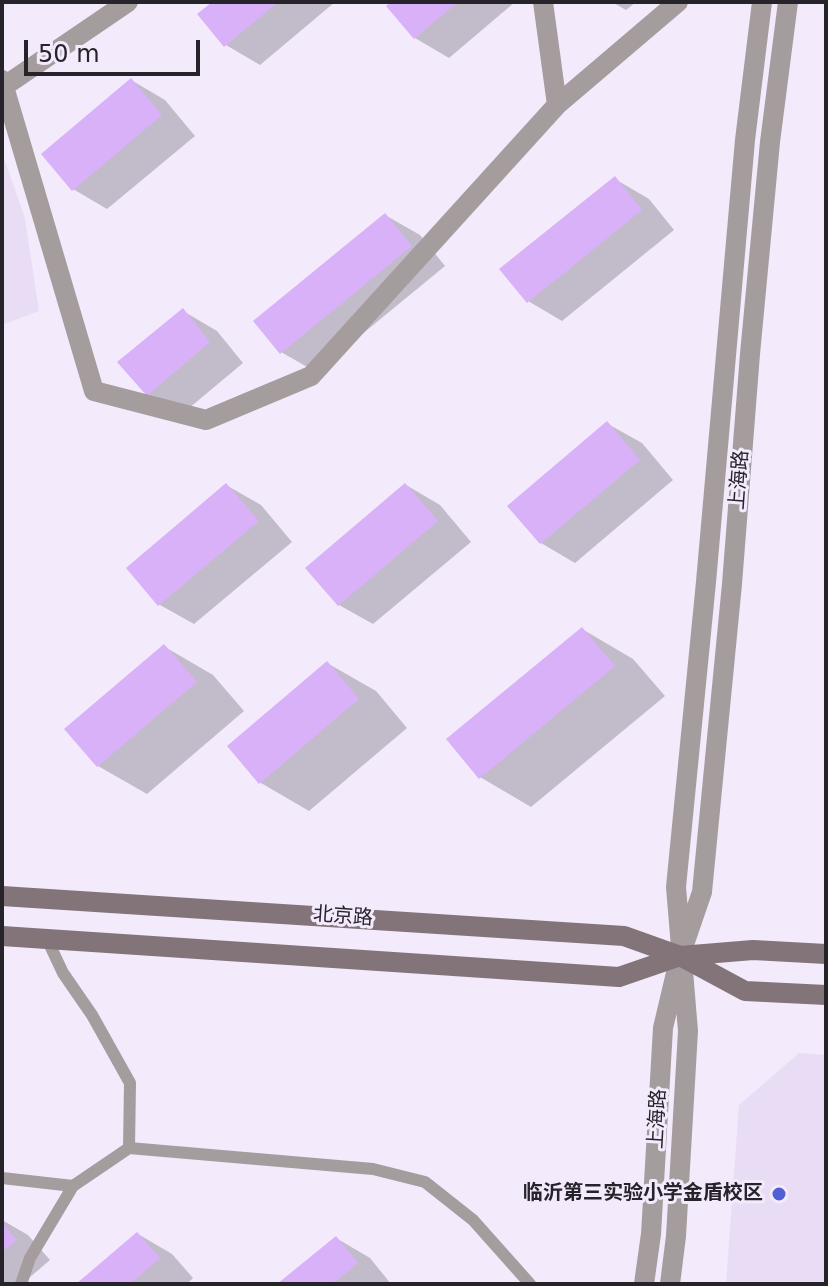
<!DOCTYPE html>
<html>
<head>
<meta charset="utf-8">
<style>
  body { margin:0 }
  #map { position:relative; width:828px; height:1286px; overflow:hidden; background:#f3eafc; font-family:"DejaVu Sans",sans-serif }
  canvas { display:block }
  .frame { position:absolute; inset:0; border:4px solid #27232a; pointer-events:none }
  .scale { position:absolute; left:24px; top:40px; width:176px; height:36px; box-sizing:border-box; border:4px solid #27232a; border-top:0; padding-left:10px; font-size:24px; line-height:28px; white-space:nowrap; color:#27232a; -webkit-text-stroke:6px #f3eafc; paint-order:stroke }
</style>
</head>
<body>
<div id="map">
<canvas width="828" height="1286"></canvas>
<div class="frame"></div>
<div class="scale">50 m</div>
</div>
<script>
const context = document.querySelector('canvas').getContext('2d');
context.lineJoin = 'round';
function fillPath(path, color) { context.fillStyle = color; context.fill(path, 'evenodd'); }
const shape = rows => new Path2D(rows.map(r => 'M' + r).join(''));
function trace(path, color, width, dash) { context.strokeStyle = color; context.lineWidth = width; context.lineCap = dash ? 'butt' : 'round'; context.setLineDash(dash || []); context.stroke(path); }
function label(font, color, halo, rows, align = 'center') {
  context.font = font + ' "DejaVu Sans","Noto Sans SC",sans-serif'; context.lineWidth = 6; context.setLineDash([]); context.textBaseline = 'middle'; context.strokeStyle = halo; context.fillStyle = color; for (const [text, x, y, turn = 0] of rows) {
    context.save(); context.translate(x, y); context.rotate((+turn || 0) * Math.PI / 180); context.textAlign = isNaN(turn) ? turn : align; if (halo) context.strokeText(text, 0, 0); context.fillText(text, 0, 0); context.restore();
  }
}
fillPath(shape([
  [2,152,25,219,39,311,2,325],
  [799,1053,826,1055,826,1284,726,1284,739,1105]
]), '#e9dcf5');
fillPath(shape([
  [215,2,335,2,260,65,226,45],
  [394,2,515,2,449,58,415,38],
  [612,2,636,2,626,10],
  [131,80,165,100,195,136,107,209,73,189],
  [615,179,649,199,674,230,562,321,528,301],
  [385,215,420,235,445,266,316,372,281,352],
  [183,311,217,331,243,363,182,414,148,394],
  [608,424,642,443,673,480,575,563,541,543],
  [226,485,261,505,292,542,194,624,160,605,129,568],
  [406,485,440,505,471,542,373,624,339,605],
  [582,629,633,659,665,696,531,807,480,777],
  [165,647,213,675,244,711,147,794,98,766],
  [327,663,376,691,407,728,309,811,261,783,229,746],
  [2,1220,28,1235,50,1260,22,1284,2,1284],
  [138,1234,172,1254,193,1278,187,1284,79,1284],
  [336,1238,370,1258,391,1284,280,1284]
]), '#0003');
fillPath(shape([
  [212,2,278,2,224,47,197,14],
  [391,2,458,2,414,39,386,6],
  [131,78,162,115,72,191,41,154],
  [615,176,642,210,527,303,499,269],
  [385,213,412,246,280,354,253,321],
  [183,308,210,342,147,396,117,362],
  [607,421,640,460,540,544,507,506],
  [226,483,259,521,158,606,126,568],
  [405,483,438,521,338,606,305,568],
  [582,627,615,666,479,779,446,739],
  [164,644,197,682,97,767,64,729],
  [327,661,359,699,259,784,227,746],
  [2,1223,17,1240,2,1252],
  [137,1232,160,1258,130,1284,76,1284],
  [336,1236,358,1263,333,1284,277,1284]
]), '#d8b1f8');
trace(shape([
  [129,1148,373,1169,425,1182,473,1220,530,1284],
  [2,1178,73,1186],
  [21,1284,30,1258,73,1186,129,1148,130,1083,92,1015,63,973,47,939]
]), '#a59c9e', 12);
trace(shape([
  [543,2,557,105,678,2],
  [2,80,94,391,206,420,311,376,557,105],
  [3,87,128,2]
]), '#a59c9e', 20);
trace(shape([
  [644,1284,651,1234,663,1028,680,956,702,892,732,584,750,354,770,142,788,2],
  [670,1284,676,1236,688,1031,676,887,706,582,745,140,762,2]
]), '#a59c9e', 20);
trace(shape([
  [2,896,624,936,680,956,745,991,826,995],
  [2,936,619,977,680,956,753,950,826,954]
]), '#827478', 20);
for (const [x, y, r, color] of [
  [779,1194,8,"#515fd5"]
]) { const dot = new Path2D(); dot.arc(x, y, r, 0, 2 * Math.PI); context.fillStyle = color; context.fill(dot); trace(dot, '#f3eafc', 3); }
label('20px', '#27232a', '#f3eafc', [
  ["上海路",740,480,-86],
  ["北京路",343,917,4],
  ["上海路",658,1119,-87]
]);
label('bold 20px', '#27232a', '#f3eafc', [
  ["临沂第三实验小学金盾校区",763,1194]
], 'right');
</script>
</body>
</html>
